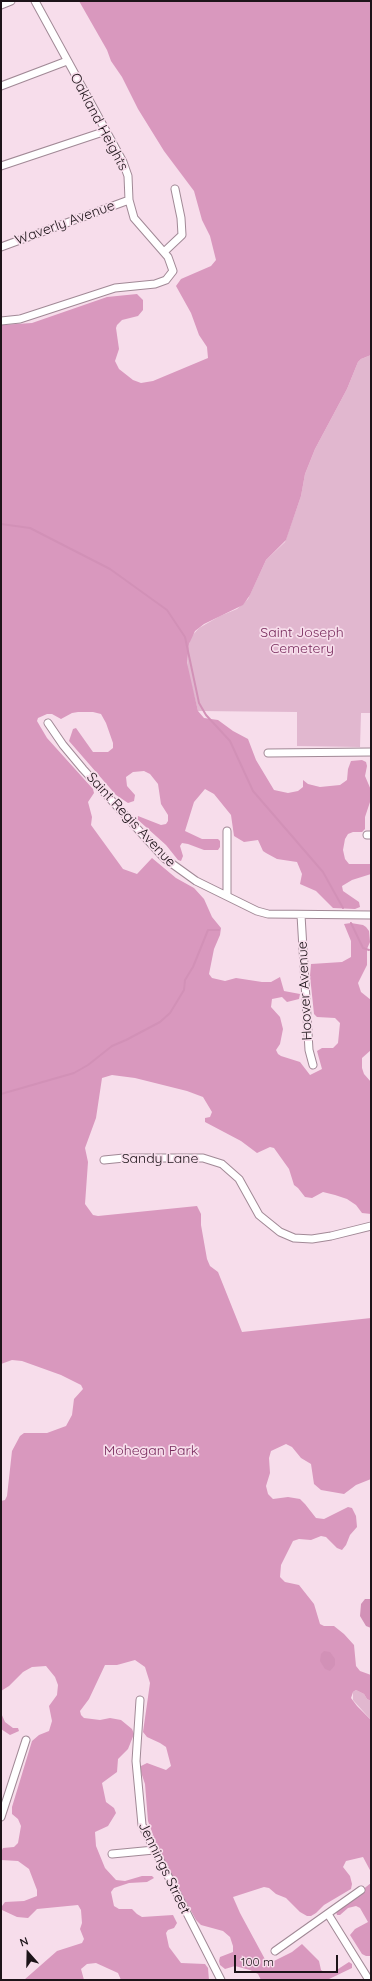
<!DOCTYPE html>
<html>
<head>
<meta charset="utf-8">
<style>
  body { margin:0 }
  #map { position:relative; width:372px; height:1981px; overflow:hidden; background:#f7ddeb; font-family:Quicksand,sans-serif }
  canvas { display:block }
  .frame { position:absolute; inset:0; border:2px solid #1d1419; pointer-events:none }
  .north { position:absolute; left:8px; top:1933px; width:40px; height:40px; -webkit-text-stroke:3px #f7ddeb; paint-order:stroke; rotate:340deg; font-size:11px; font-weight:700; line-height:16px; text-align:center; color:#1d1419 }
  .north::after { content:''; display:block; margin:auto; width:14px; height:18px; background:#1d1419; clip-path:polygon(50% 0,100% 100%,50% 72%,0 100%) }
  .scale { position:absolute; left:234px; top:1955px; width:104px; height:18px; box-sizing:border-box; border:2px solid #1d1419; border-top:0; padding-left:5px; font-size:12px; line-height:14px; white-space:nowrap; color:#1d1419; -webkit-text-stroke:3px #f7ddeb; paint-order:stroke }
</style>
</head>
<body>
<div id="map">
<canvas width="372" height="1981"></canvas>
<div class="frame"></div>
<div class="north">N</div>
<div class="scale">100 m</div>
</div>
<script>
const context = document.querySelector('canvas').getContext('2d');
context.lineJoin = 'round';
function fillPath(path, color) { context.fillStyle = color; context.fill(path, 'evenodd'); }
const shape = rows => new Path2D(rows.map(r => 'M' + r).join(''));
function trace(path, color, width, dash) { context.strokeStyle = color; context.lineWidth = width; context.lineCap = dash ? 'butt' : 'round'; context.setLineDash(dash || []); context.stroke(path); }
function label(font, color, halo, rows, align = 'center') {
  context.font = font + ' Quicksand,sans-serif'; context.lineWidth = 3.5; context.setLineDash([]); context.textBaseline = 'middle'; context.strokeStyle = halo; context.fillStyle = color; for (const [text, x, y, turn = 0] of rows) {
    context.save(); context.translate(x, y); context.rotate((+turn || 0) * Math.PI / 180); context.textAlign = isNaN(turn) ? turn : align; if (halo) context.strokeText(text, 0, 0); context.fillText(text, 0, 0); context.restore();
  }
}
fillPath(shape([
  [371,355,371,713,361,713,360,747,297,746,297,712,198,711,187,668,188,648,191,637,199,628,220,616,237,609,248,599,266,560,285,542,301,496,305,474,315,449,347,389,358,362,361,359],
  [356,1690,364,1694,367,1699,371,1701,371,1720,353,1700,353,1692]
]), '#e1b7cf');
fillPath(shape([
  [79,1,371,1,371,355,361,359,358,362,347,389,315,449,305,474,301,496,286,540,266,560,250,595,243,605,204,624,195,631,189,644,187,663,198,711,204,718,218,720,233,731,248,739,256,760,274,790,288,793,298,791,303,787,303,780,308,784,320,787,340,785,347,780,348,769,351,761,362,760,366,762,367,766,365,776,371,790,371,799,365,817,365,829,362,832,353,832,348,834,345,839,343,850,345,859,349,864,371,864,371,874,352,880,342,886,343,891,359,902,360,907,355,909,333,908,316,891,300,884,302,874,297,862,277,859,266,853,263,851,258,840,244,842,234,836,231,815,214,794,205,789,194,802,185,831,202,839,218,839,220,841,220,847,218,850,204,850,188,844,182,843,180,846,183,856,181,861,178,860,166,845,137,819,138,816,161,825,166,824,168,821,168,815,161,804,158,784,150,774,144,771,133,772,126,777,127,786,135,795,134,801,128,803,116,795,69,741,73,729,76,728,93,752,108,752,113,748,113,743,106,723,101,714,93,712,78,712,72,713,61,719,52,714,47,714,38,718,37,721,47,738,93,789,94,793,88,802,92,817,91,825,123,869,137,874,152,858,176,878,194,888,204,899,212,917,221,928,220,935,214,949,209,974,212,978,225,981,236,978,262,982,271,982,280,977,284,991,300,994,299,999,287,1002,282,997,272,999,271,1007,280,1017,283,1029,280,1044,276,1050,278,1054,281,1056,300,1062,310,1075,322,1069,317,1051,322,1048,333,1048,338,1043,340,1023,335,1018,317,1017,314,1014,310,976,311,964,342,962,351,957,351,941,344,924,351,923,363,925,366,927,369,931,370,942,367,949,367,965,358,983,361,992,371,1000,371,1050,362,1058,362,1068,364,1074,371,1082,371,1214,362,1213,356,1205,347,1199,335,1195,323,1192,312,1198,305,1197,298,1188,294,1185,289,1169,274,1148,270,1147,257,1153,241,1141,205,1122,205,1118,210,1117,212,1112,203,1097,187,1091,135,1078,112,1075,102,1078,96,1118,85,1148,88,1162,85,1204,93,1215,98,1216,197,1206,201,1214,201,1225,207,1259,210,1266,218,1272,242,1332,371,1318,371,1479,356,1485,344,1494,321,1490,314,1484,311,1464,301,1458,292,1447,286,1444,271,1451,269,1458,270,1473,266,1486,268,1494,273,1499,288,1497,300,1499,305,1504,316,1518,324,1519,348,1507,352,1508,356,1516,357,1527,350,1535,346,1545,342,1550,337,1548,326,1537,321,1536,311,1540,299,1539,293,1541,281,1565,280,1577,285,1582,299,1585,314,1604,320,1624,324,1626,334,1626,344,1634,354,1645,356,1666,360,1671,371,1675,371,1701,367,1699,364,1694,356,1690,353,1692,351,1698,357,1706,371,1720,371,1872,363,1857,346,1861,343,1867,350,1876,352,1884,351,1889,324,1905,316,1913,311,1916,307,1916,300,1912,286,1898,276,1894,269,1888,264,1887,233,1897,240,1913,267,1963,270,1963,292,1952,302,1944,319,1961,321,1970,324,1972,335,1971,349,1962,352,1964,352,1968,327,1980,261,1980,258,1974,250,1970,235,1966,225,1969,220,1965,219,1961,220,1957,233,1952,233,1946,230,1937,223,1931,201,1925,196,1920,160,1854,148,1821,145,1784,140,1769,141,1766,147,1763,166,1770,171,1766,166,1747,160,1743,147,1737,143,1732,150,1683,145,1667,135,1660,117,1665,105,1665,89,1699,80,1711,81,1715,84,1718,100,1720,110,1718,121,1720,132,1729,134,1734,128,1749,118,1759,117,1772,102,1783,106,1802,114,1808,116,1813,108,1826,95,1832,96,1846,105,1868,116,1880,125,1881,142,1876,152,1876,154,1878,147,1882,129,1883,114,1888,111,1892,114,1906,119,1909,132,1909,137,1914,142,1917,173,1915,177,1923,174,1928,168,1930,166,1933,169,1947,181,1963,205,1964,208,1968,209,1980,121,1980,118,1973,96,1963,87,1964,81,1969,84,1980,24,1980,57,1951,82,1943,84,1939,80,1929,82,1923,81,1910,78,1905,37,1909,28,1918,17,1917,2,1910,2,1906,5,1902,24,1901,37,1896,37,1890,29,1869,18,1861,1,1860,1,1852,3,1848,14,1847,18,1843,21,1826,18,1819,12,1814,12,1807,32,1741,39,1735,49,1731,52,1721,49,1706,57,1695,58,1685,55,1677,46,1666,32,1667,23,1672,9,1686,1,1691,1,1501,5,1500,7,1496,12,1451,20,1436,24,1433,47,1433,66,1426,72,1415,74,1399,83,1389,81,1385,61,1375,22,1361,12,1360,1,1364,1,325,32,323,107,297,137,294,143,300,143,310,138,316,122,320,117,325,116,328,119,349,115,361,119,369,133,380,141,383,153,381,208,358,207,347,199,335,191,313,176,286,181,279,211,266,216,260,210,236,202,220,194,191,164,151,138,109,122,77,111,61,107,50],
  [1,1713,5,1722,13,1728,18,1728,19,1731,10,1735,1,1729],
  [371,1883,371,1956,366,1956,362,1954,350,1935,355,1929,368,1922,360,1908,356,1906,348,1908,340,1915,337,1915,336,1912,338,1909]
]), '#d998be');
fillPath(shape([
  [365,1599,371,1599,371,1628,366,1626,360,1616,361,1604],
  [324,1651,330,1652,335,1659,335,1665,330,1671,325,1669,320,1661,321,1654]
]), '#d291b7');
trace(shape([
  [1,524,30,528,110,569,167,610,185,637,199,703,206,715,230,741,253,791,323,872,343,908],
  [351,923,363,948,369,950],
  [1,1094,74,1073,88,1065,112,1046,126,1040,160,1022,170,1013,184,990,185,980,193,967,208,930,219,930]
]), '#d291b7', 2);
const street = shape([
  [1,5,11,1],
  [1,86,67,61],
  [1,166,106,131],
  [1,247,129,200],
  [164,252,182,235,181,218,175,189],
  [1,321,20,319,115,288,155,284,166,280,173,271,168,257,134,218,129,200,128,176,123,162,35,1],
  [48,723,63,745,83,769,164,858,196,881,257,911,268,914,371,915],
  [268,753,371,752],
  [367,835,371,835],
  [227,896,227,831],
  [301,915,309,1050,313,1065],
  [104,1160,124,1158,203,1158,222,1164,239,1179,259,1215,280,1232,294,1238,312,1239,331,1236,371,1226],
  [140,1700,136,1761,142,1825,221,1980],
  [1,1817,26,1740],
  [112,1854,154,1850],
  [328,1914,369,1980],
  [275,1951,361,1890]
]);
trace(street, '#a18996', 9);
trace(street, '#fff', 7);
label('14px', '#1d1419', '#f7ddeb', [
  ["Oakland Heights",99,122,62],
  ["Waverly Avenue",65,223,-20],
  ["Saint Regis Avenue",131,820,47],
  ["Hoover Avenue",305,991,-93],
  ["Sandy Lane",160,1159],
  ["Jennings Street",164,1868,64]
]);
label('14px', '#772a5c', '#f7ddeb', [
  ["Saint Joseph",302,633],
  ["Cemetery",302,649],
  ["Mohegan Park",151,1451]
]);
</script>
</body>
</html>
